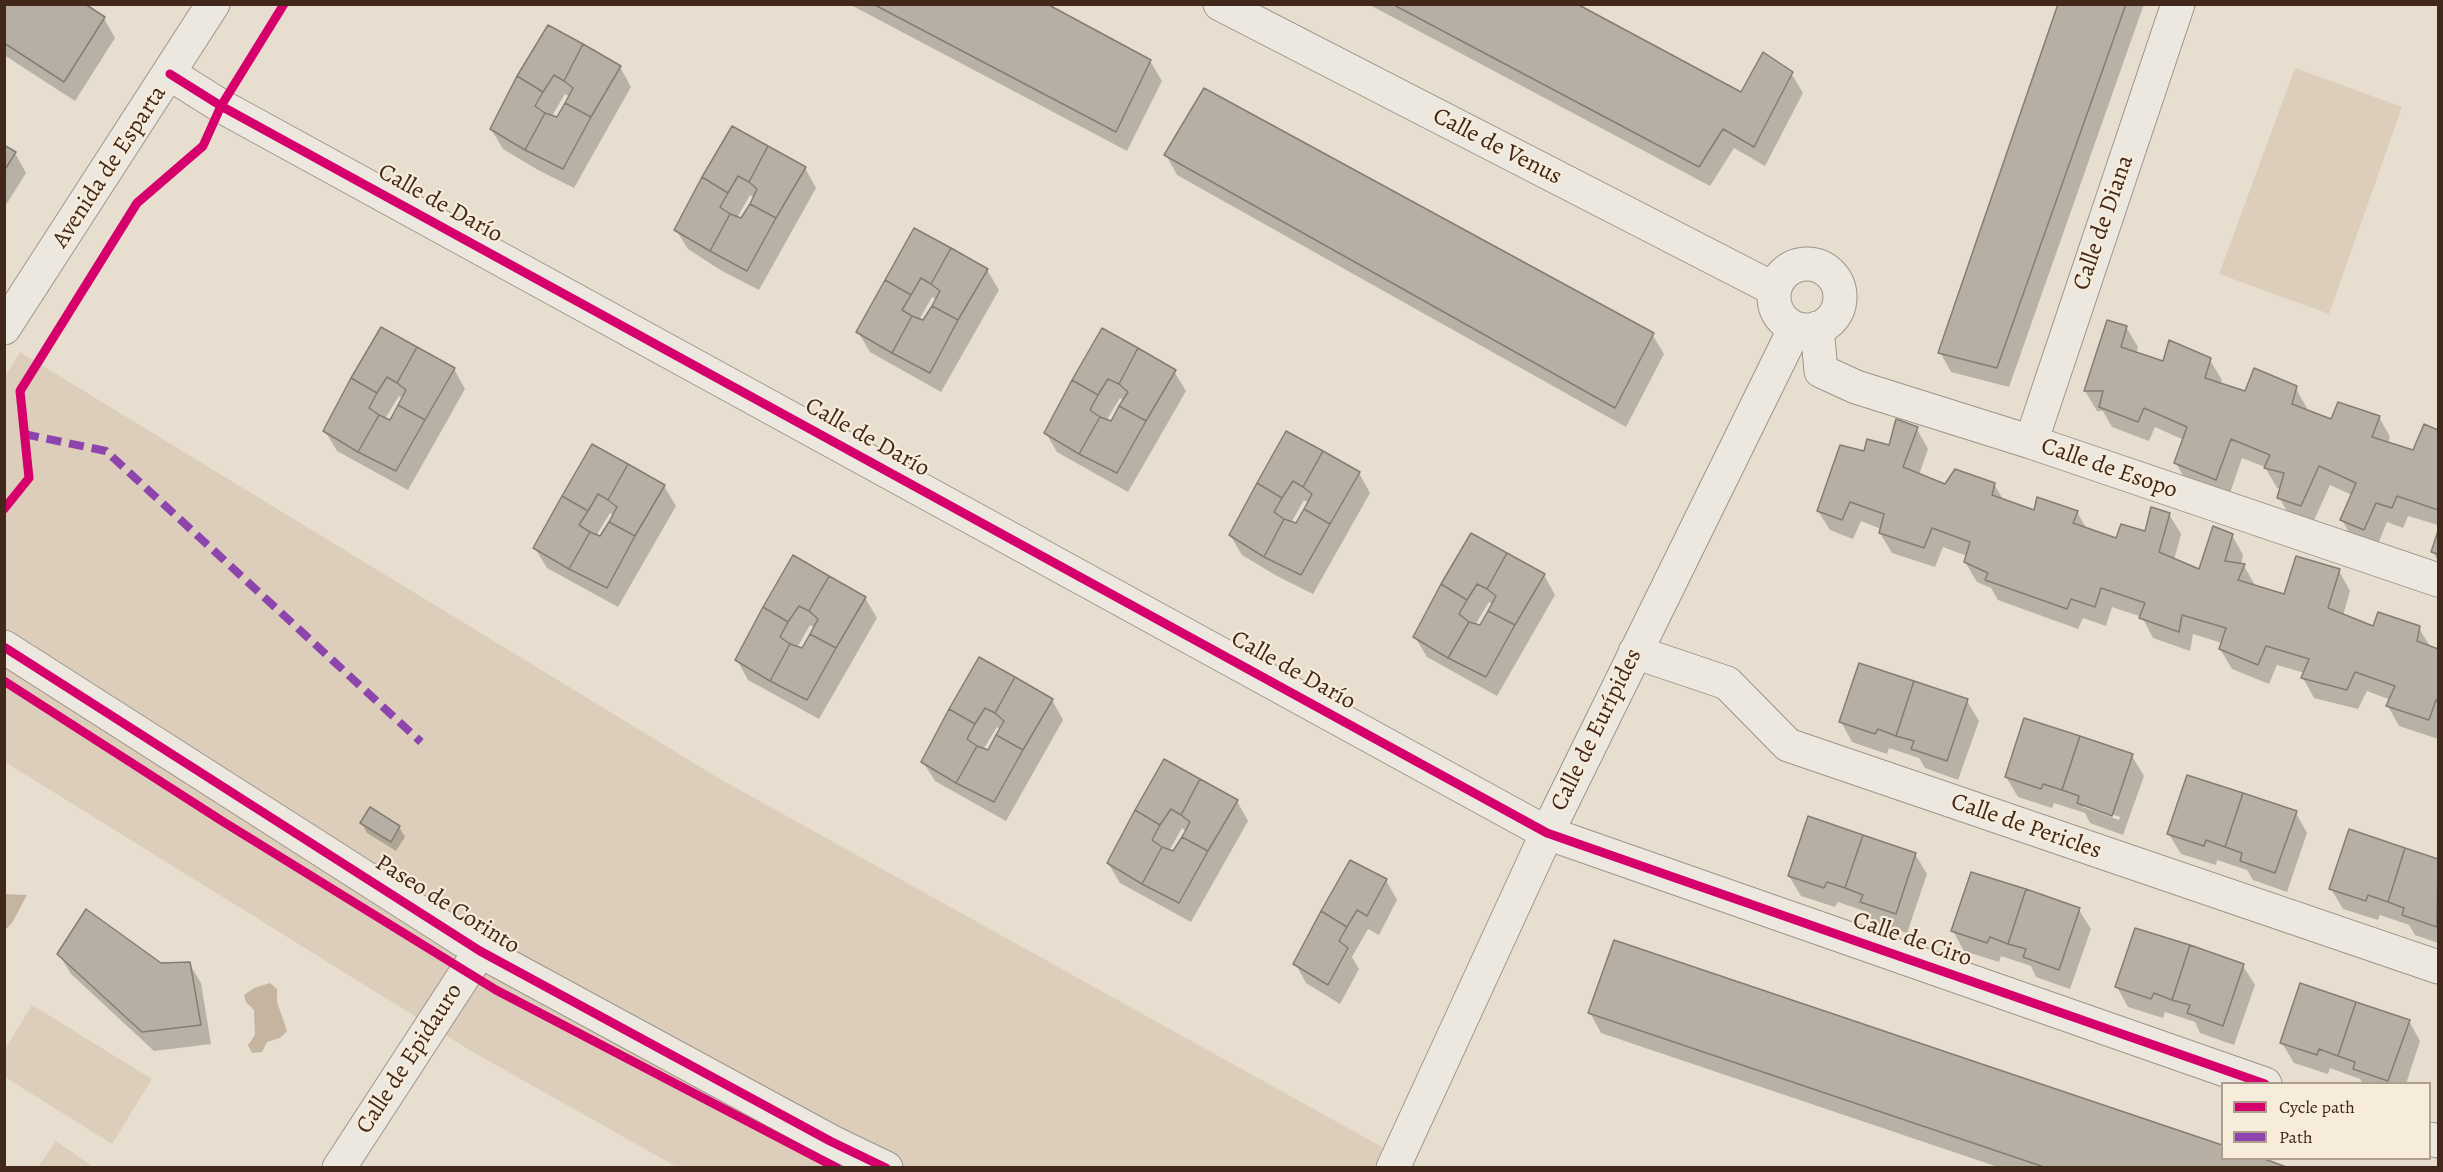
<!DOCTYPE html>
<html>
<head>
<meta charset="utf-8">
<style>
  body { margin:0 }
  #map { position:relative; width:2443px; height:1172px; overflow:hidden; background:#e7decf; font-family:Alegreya,serif }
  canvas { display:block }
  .frame { position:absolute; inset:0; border:6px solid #42271b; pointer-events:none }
  .legend { position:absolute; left:2221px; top:1082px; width:210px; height:78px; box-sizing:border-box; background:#f6ecd9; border:2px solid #ae9d8d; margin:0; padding:8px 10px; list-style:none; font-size:18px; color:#42271b }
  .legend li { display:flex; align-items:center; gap:12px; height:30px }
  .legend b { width:30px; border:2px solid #ae9d8d }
</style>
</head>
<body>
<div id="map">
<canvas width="2443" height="1172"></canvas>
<div class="frame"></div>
<ul class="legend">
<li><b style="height:8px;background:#d6006c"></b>Cycle path</li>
<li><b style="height:8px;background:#8e44ad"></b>Path</li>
</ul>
</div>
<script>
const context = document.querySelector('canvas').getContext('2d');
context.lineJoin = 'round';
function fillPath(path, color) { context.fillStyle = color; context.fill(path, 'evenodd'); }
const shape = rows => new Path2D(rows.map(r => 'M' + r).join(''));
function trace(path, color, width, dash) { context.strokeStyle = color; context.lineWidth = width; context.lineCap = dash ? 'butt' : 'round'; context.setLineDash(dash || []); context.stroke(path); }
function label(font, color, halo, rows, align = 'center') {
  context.font = font + ' Alegreya,serif'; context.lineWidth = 4.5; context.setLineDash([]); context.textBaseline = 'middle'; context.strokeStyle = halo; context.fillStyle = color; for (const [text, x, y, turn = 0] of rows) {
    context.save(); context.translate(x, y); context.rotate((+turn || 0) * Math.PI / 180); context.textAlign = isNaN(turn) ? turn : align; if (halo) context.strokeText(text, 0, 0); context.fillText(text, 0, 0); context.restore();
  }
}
fillPath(shape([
  [2295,68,2402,107,2329,314,2219,274],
  [20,352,720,779,1418,1167,677,1167,471,1051,5,762,4,378],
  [32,1005,152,1079,112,1144,5,1077,5,1049],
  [56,1141,93,1167,38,1167]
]), '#dcceba');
fillPath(shape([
  [5,894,27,895,12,923,5,930],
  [270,983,277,989,277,1002,287,1031,280,1038,267,1042,262,1052,252,1053,248,1045,255,1035,254,1010,246,1002,244,995,254,988]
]), '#c5b49f');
fillPath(shape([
  [4,4,104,18,115,38,75,101,4,55],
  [849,4,1044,4,1150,61,1162,81,1127,151],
  [1368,4,1574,4,1742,94,1791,73,1803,93,1765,166,1734,148,1710,186],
  [2060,4,2144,4,2009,387,1951,372,1940,352],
  [548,27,620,67,631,87,574,188,538,170,503,149,491,129],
  [565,94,570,97,557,119,552,116],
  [733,128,805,168,816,188,759,290,722,271,688,249,676,230],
  [750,195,754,198,741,220,737,218],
  [4,147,15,153,26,173,4,208],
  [1166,155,1652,334,1664,354,1626,427,1177,175],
  [915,230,987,270,999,290,941,392,870,352,858,332],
  [932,297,937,300,924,322,919,320],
  [2126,327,2138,347,2136,354,2164,363,2210,360,2222,380,2220,384,2246,393,2295,387,2307,408,2306,411,2332,421,2379,417,2390,437,2388,443,2414,452,2424,426,2438,432,2438,525,2408,516,2403,528,2387,522,2376,549,2353,540,2342,520,2352,495,2330,485,2312,525,2290,517,2279,497,2281,489,2277,488,2265,467,2242,458,2228,499,2187,483,2176,463,2184,440,2155,427,2149,441,2112,427,2103,411,2097,411,2085,391],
  [381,329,454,369,465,389,408,490,337,451,325,431],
  [399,396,403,399,390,422,385,419],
  [1102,330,1174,371,1186,391,1128,492,1057,452,1046,433],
  [1120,398,1124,401,1112,422,1106,421],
  [1917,429,1928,449,1919,475,1946,486,1994,484,2004,501,2036,512,2077,512,2087,529,2117,540,2146,533,2169,514,2181,534,2174,560,2200,571,2232,535,2243,555,2241,565,2244,566,2255,585,2285,596,2339,571,2350,591,2343,616,2373,628,2419,628,2431,648,2438,650,2438,739,2399,726,2388,706,2391,700,2367,691,2358,709,2314,698,2303,678,2305,673,2277,665,2269,684,2232,669,2220,649,2222,643,2193,634,2190,651,2153,638,2142,617,2112,607,2106,626,2083,618,2078,629,1998,600,1991,588,1977,582,1965,562,1967,556,1943,547,1935,567,1892,553,1880,533,1881,529,1861,521,1853,539,1830,530,1818,511,1865,453,1890,447],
  [1287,433,1359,473,1370,493,1313,594,1277,576,1242,555,1230,535],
  [1304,500,1309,503,1296,525,1291,523],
  [592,446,664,486,676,506,618,607,547,568,535,548],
  [610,513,614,516,601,538,596,536],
  [1471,535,1544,575,1555,595,1497,696,1427,657,1415,637],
  [1489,602,1493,605,1481,627,1475,625],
  [2438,536,2438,561,2433,552],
  [793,557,865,598,877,618,819,719,748,680,737,660],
  [810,625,814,628,802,650,797,648],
  [980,659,1052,700,1063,720,1006,821,935,781,923,762],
  [997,727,1001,730,989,751,983,750],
  [1967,701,1979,721,1958,780,1925,768,1919,758,1889,748,1887,754,1852,742,1841,722],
  [2132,756,2144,776,2123,835,2090,823,2085,813,2054,803,2052,808,2018,797,2006,777],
  [2083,804,2120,817,2119,820,2083,807],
  [1165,761,1237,801,1248,821,1191,922,1120,883,1108,863],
  [1182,828,1186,831,1174,853,1169,851],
  [2296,813,2307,833,2287,892,2253,880,2247,870,2217,860,2216,865,2181,854,2169,834],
  [362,823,399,827,405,837,396,851,367,833],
  [2350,831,2438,861,2438,943,2415,935,2409,925,2380,915,2378,920,2343,909,2331,889],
  [1915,854,1927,874,1907,933,1873,922,1867,912,1838,902,1835,907,1801,896,1789,876],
  [1386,880,1397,900,1379,935,1368,929,1352,957,1359,969,1340,1004,1306,983,1295,963],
  [2079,910,2091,929,2070,989,2036,977,2031,966,2001,956,1999,962,1964,951,1953,931],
  [1615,942,2222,1147,2222,1158,2284,1168,2001,1168,1601,1033,1590,1013],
  [59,954,161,964,189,963,201,983,211,1044,154,1051,71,974],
  [2243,966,2255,985,2234,1045,2200,1033,2195,1022,2165,1012,2163,1018,2128,1007,2117,987],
  [2409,1021,2420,1041,2406,1084,2363,1084,2360,1079,2330,1068,2328,1074,2294,1063,2282,1043]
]), '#0003');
const building = shape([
  [4,4,85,4,105,17,64,82,4,43,4,4],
  [873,4,1047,4,1151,60,1116,132,873,4],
  [1392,4,1577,4,1741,92,1763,52,1793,72,1754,147,1723,129,1699,167,1392,4],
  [2058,4,2126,4,1997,368,1938,353,2058,4],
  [548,25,583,44,564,81,554,75,543,92,517,76,548,25],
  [583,44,621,66,591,117,565,103,573,88,564,81,583,44],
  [517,76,543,92,535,106,545,113,525,150,490,129,517,76],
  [1204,88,1654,333,1615,408,1164,155,1204,88],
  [565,103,591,117,563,169,525,150,545,113,557,117,565,103],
  [732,126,768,146,749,182,738,176,728,193,702,177,732,126],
  [4,145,16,152,4,171,4,145],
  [768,146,806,167,776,218,750,204,757,189,749,182,768,146],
  [702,177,728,193,720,207,730,214,710,251,674,230,702,177],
  [750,204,776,218,747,271,710,251,730,214,741,218,750,204],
  [914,228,951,248,931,284,921,278,911,295,885,280,914,228],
  [951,248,988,269,958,320,932,306,940,291,931,284,951,248],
  [885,280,911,295,902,310,912,316,892,353,856,332,885,280],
  [932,306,958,320,930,373,892,353,912,316,923,320,932,306],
  [2107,320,2127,326,2121,347,2163,361,2169,340,2211,358,2205,378,2245,391,2254,368,2297,386,2292,404,2331,419,2338,402,2380,416,2372,437,2413,450,2424,424,2438,430,2438,510,2397,496,2392,508,2376,503,2364,530,2340,520,2356,483,2319,466,2301,506,2277,498,2284,473,2264,468,2270,455,2231,439,2216,480,2174,463,2187,427,2144,408,2138,422,2099,407,2103,391,2084,391,2107,320],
  [381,327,417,347,397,383,387,377,377,393,351,378,381,327],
  [1102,328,1138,348,1119,384,1108,379,1098,395,1072,380,1102,328],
  [417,347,455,368,425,420,398,405,406,390,397,383,417,347],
  [1138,348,1176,370,1146,421,1119,406,1128,392,1119,384,1138,348],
  [351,378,377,393,369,408,379,415,358,452,323,431,351,378],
  [1072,380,1098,395,1090,410,1100,417,1079,454,1044,433,1072,380],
  [398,405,425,420,396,471,358,452,379,415,390,420,398,405],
  [1119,406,1146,421,1117,473,1079,454,1100,417,1111,421,1119,406],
  [1896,419,1918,427,1903,467,1945,484,1955,469,1995,483,1992,495,2034,510,2037,497,2078,511,2073,523,2116,538,2121,524,2145,531,2151,507,2170,513,2159,552,2199,569,2213,526,2233,534,2225,561,2245,564,2238,580,2284,594,2296,556,2340,569,2328,608,2373,626,2378,612,2420,626,2417,641,2438,649,2438,701,2436,700,2429,720,2386,706,2395,686,2355,672,2347,690,2301,678,2309,659,2266,646,2258,665,2219,649,2226,628,2182,615,2179,632,2139,618,2145,603,2101,588,2095,607,2071,599,2067,609,1985,580,1988,573,1964,562,1970,542,1932,528,1924,548,1879,533,1884,514,1850,502,1842,520,1817,511,1840,445,1864,451,1867,439,1889,445,1896,419],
  [1286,431,1323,451,1303,487,1293,481,1282,498,1257,483,1286,431],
  [592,444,628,464,608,500,598,494,588,511,562,496,592,444],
  [1323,451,1360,472,1330,524,1304,509,1312,494,1303,487,1323,451],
  [628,464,665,485,635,536,609,522,617,507,608,500,628,464],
  [1257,483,1282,498,1274,512,1284,519,1264,557,1229,535,1257,483],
  [562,496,588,511,579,525,590,532,569,569,533,548,562,496],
  [1304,509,1330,524,1301,575,1264,557,1284,519,1296,523,1304,509],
  [609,522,635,536,607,588,569,569,590,532,600,536,609,522],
  [2438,531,2438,554,2431,552,2438,531],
  [1471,533,1507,553,1487,589,1477,584,1467,600,1441,584,1471,533],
  [1507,553,1545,574,1515,625,1488,611,1496,596,1487,589,1507,553],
  [793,555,829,576,809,611,799,606,788,622,763,607,793,555],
  [829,576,866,597,836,648,810,634,818,619,809,611,829,576],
  [1441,584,1467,600,1459,614,1469,622,1448,658,1413,637,1441,584],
  [763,607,788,622,780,637,790,644,770,681,735,660,763,607],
  [1488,611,1515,625,1486,677,1448,658,1469,622,1480,625,1488,611],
  [810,634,836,648,807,700,770,681,790,644,802,648,810,634],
  [979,657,1015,677,995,713,985,708,975,724,949,709,979,657],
  [1859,663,1914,681,1896,736,1878,729,1875,734,1839,722,1859,663],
  [1015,677,1053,699,1023,750,996,735,1004,721,995,713,1015,677],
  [1914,681,1968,699,1947,761,1911,749,1914,741,1896,736,1914,681],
  [949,709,975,724,967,739,977,746,956,783,921,762,949,709],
  [2024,718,2080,736,2062,790,2043,784,2041,789,2005,777,2024,718],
  [996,735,1023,750,994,802,956,783,977,746,988,750,996,735],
  [2080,736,2133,754,2112,816,2077,803,2079,796,2062,790,2080,736],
  [1164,759,1200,779,1181,815,1171,809,1160,825,1135,810,1164,759],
  [2187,775,2243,793,2225,847,2206,840,2204,846,2167,834,2187,775],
  [1200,779,1238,800,1208,851,1182,837,1190,822,1181,815,1200,779],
  [2243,793,2297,811,2275,873,2240,861,2242,853,2225,847,2243,793],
  [370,807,400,826,391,842,360,823,370,807],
  [1135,810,1160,825,1152,840,1162,847,1142,884,1107,863,1135,810],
  [1808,816,1863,835,1845,888,1827,882,1824,888,1788,876,1808,816],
  [2349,829,2405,848,2388,902,2368,895,2366,901,2329,889,2349,829],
  [1863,835,1916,853,1896,914,1860,902,1863,895,1845,888,1863,835],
  [1182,837,1208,851,1179,903,1142,884,1162,847,1173,851,1182,837],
  [2405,848,2438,859,2437,927,2402,915,2404,908,2388,902,2405,848],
  [1350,860,1387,879,1367,916,1357,910,1347,927,1321,911,1350,860],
  [1971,872,2026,889,2008,944,1990,937,1987,943,1951,931,1971,872],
  [2026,889,2080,908,2059,970,2023,957,2026,949,2008,944,2026,889],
  [86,909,161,963,190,962,201,1025,142,1032,57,954,86,909],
  [1321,911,1347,927,1339,941,1348,948,1328,985,1293,964,1321,911],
  [2135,928,2190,945,2172,1000,2154,993,2151,999,2115,987,2135,928],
  [1614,940,2222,1145,2222,1158,2262,1158,2289,1168,2047,1168,1588,1013,1614,940],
  [2190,945,2244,964,2223,1026,2187,1013,2190,1005,2172,1000,2190,945],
  [2300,983,2356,1002,2338,1056,2319,1049,2317,1055,2280,1043,2300,983],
  [2356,1002,2410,1020,2388,1081,2353,1069,2355,1062,2338,1056,2356,1002]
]);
fillPath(building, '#b7afa4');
trace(building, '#857c73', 1.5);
const minor = shape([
  [1220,4,1774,289],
  [170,74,221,106,1547,833,2265,1084],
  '1774 297a33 33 0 1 1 66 0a33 33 0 1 1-66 0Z',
  [4,328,213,4],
  [1817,328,1821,371,1856,387,2031,442,2438,580],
  [2031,442,2178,4],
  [4,647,480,951,830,1141,886,1168],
  [1635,652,1727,683,1788,745,2438,967],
  [2430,1139,2438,1141],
  [339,1168,480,951],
  [1393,1168,1547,833,1795,328]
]);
trace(minor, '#9d958b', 35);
trace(minor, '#ece7df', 33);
trace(shape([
  [24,434,106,451,421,742]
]), '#8e44ad', 8, [15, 8]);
trace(shape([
  [170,74,221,106,1547,833,2265,1084],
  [4,509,29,478,20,391,137,203,203,146,221,106,284,4],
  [4,647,480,951,830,1141,886,1168],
  [4,681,222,821,496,990,837,1168]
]), '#d6006c', 9);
label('24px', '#42271b', '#f6ecd9', [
  ["Calle de Venus",1497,147,27],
  ["Avenida de Esparta",110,167,-57],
  ["Calle de Darío",440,204,29],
  ["Calle de Diana",2104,223,-71],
  ["Calle de Darío",867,438,29],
  ["Calle de Esopo",2109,469,19],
  ["Calle de Darío",1293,671,29],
  ["Calle de Eurípides",1597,730,-64],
  ["Calle de Pericles",2026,827,19],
  ["Paseo de Corinto",447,905,32],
  ["Calle de Ciro",1912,940,19],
  ["Calle de Epidauro",410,1059,-57]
]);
</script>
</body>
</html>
